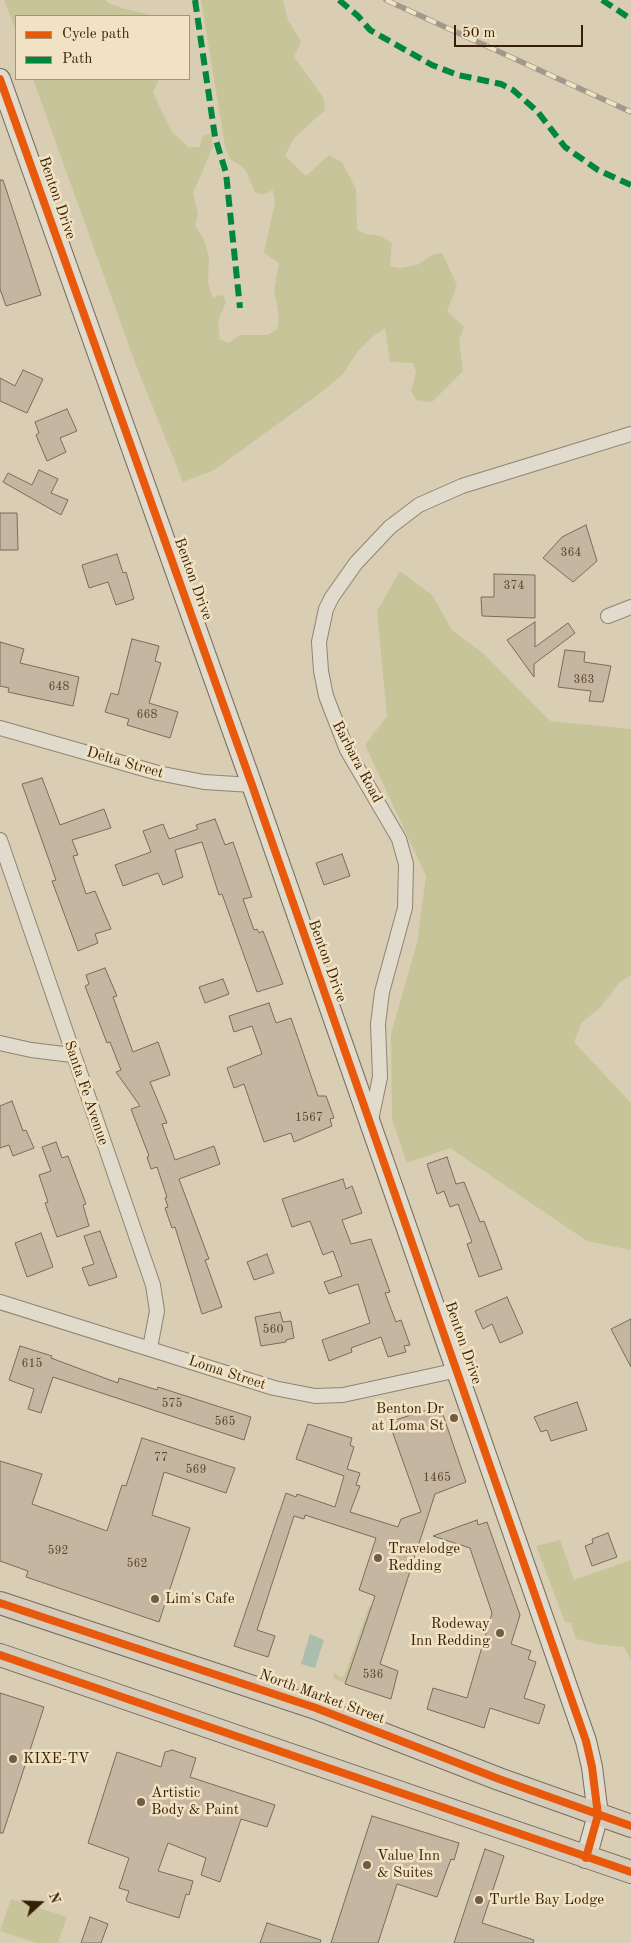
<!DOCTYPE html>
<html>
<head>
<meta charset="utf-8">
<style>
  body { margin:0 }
  #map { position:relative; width:631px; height:1943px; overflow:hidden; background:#d9cdb3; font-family:"Old Standard TT",serif }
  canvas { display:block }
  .legend { position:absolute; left:15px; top:15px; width:175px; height:65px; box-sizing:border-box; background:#f1e2c3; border:1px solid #a69477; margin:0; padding:6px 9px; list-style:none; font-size:15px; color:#361f05 }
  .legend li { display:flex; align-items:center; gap:10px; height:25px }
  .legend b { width:25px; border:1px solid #a69477 }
  .north { position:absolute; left:15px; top:1878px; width:50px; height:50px; -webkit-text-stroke:4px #f1e2c3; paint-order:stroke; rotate:70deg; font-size:14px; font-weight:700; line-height:20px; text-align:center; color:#361f05 }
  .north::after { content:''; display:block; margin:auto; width:18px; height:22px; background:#361f05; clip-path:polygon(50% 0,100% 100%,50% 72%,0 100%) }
  .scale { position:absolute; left:454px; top:25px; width:129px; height:22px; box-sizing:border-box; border:2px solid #361f05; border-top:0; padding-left:6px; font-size:15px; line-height:18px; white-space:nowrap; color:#361f05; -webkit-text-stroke:4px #f1e2c3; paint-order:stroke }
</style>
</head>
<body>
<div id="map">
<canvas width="631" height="1943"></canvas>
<ul class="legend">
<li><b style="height:6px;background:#e8590c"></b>Cycle path</li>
<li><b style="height:6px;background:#00873e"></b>Path</li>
</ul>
<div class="north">N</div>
<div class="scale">50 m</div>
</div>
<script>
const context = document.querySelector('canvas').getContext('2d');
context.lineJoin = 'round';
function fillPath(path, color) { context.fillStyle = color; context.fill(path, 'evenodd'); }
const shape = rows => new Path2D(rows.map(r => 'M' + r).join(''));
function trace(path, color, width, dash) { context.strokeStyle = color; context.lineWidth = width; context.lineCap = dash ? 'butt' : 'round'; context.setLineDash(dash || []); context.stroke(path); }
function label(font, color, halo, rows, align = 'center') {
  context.font = font + ' "Old Standard TT",serif'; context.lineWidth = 5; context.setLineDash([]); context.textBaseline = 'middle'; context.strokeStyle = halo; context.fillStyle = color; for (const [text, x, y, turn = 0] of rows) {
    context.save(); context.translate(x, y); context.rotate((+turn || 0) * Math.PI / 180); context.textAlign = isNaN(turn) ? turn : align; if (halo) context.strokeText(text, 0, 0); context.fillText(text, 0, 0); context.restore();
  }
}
fillPath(shape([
  [4,0,106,0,108,3,122,8,154,16,16,16,16,31],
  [201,0,283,0,288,20,301,42,294,57,323,97,325,110,294,138,285,156,306,176,329,155,342,162,356,189,357,229,365,234,380,236,392,243,390,266,400,268,417,265,434,254,442,253,457,285,447,311,464,327,459,340,463,371,432,402,416,400,411,391,416,372,413,363,390,362,385,328,373,336,358,351,343,374,319,394,214,470,183,482,136,365,33,79,159,79,153,93,172,132,188,147,200,147,202,136,211,134,213,146,193,193,198,214,195,225,204,240,209,258,208,283,213,298,218,295,224,296,226,302,218,321,220,339,229,343,240,335,268,335,277,329,279,316,274,290,279,263,264,253,275,203,273,190,263,195,255,192,245,169,230,159,225,146],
  [400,571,432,595,452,630,484,654,550,721,631,729,631,975,619,983,600,1008,582,1022,574,1042,631,1103,631,1250,587,1241,450,1148,407,1163,392,1119,391,1034,417,943,426,876,365,745,387,716,377,611],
  [560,1540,574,1580,631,1560,631,1660,624,1647,597,1644,576,1639,571,1623,565,1622,536,1546],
  [369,1606,372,1607,346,1683,333,1678,335,1673,341,1678,345,1674],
  [11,1899,67,1917,58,1943,37,1943,0,1931]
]), '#c7c499');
fillPath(shape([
  [310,1634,324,1640,315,1668,301,1664]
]), '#abbead');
const building = shape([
  [0,180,3,180,41,295,6,306,0,289,0,180],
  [23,370,43,379,27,413,0,401,0,378,15,386,23,370],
  [67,409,77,431,60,438,66,452,47,461,36,435,39,433,35,422,67,409],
  [39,470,58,479,51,493,68,500,61,515,3,482,8,473,32,485,39,470],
  [0,513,17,513,18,550,0,550,0,513],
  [586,525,597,561,573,582,543,558,562,537,586,525],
  [117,554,123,573,126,572,134,599,116,605,108,582,89,588,82,565,117,554],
  [494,574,535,575,535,618,482,616,481,597,494,597,494,574],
  [535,622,535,647,568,623,575,633,534,664,534,677,507,640,535,622],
  [132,639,159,646,155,661,161,663,149,703,178,712,170,738,127,725,129,719,105,712,111,693,118,695,132,639],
  [0,642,24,649,20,663,79,677,73,706,17,694,8,692,9,688,0,686,0,642],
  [565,650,585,652,584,662,611,666,603,702,589,701,591,691,558,687,565,650],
  [42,778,60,825,104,809,111,828,72,840,78,855,73,856,86,894,95,891,111,929,95,934,98,943,78,951,52,881,56,880,22,784,42,778],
  [215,819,225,845,233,842,252,897,243,899,254,930,257,929,259,933,263,931,283,984,257,992,222,894,219,895,202,842,175,850,183,877,163,885,158,873,123,886,115,865,151,852,143,831,163,824,169,839,198,829,196,825,215,819],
  [342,854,350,876,324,885,316,863,342,854],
  [105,968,117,996,113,997,133,1052,158,1042,170,1075,150,1082,167,1123,162,1124,175,1160,214,1146,220,1164,179,1179,209,1259,205,1260,222,1307,202,1314,175,1227,172,1228,165,1208,168,1207,165,1198,167,1197,157,1167,151,1169,147,1157,149,1156,131,1109,140,1106,116,1072,121,1070,110,1042,107,1043,85,986,89,984,86,975,105,968],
  [223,979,229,994,205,1003,199,987,223,979],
  [269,1003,276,1023,291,1018,318,1096,326,1096,334,1118,330,1119,332,1126,294,1142,291,1133,264,1142,244,1084,234,1088,227,1068,262,1054,252,1026,234,1032,229,1016,269,1003],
  [12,1101,23,1131,26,1130,34,1148,13,1156,9,1145,0,1148,0,1106,12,1101],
  [56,1142,62,1158,68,1156,86,1204,83,1205,89,1226,57,1237,45,1203,48,1202,39,1175,51,1171,42,1147,56,1142],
  [447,1157,456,1184,464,1182,480,1222,484,1221,502,1269,479,1277,467,1244,472,1242,458,1204,450,1207,444,1191,437,1194,427,1164,447,1157],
  [343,1179,346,1189,352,1186,362,1213,342,1220,351,1244,371,1239,390,1292,385,1293,396,1322,401,1320,410,1345,404,1346,406,1352,388,1357,381,1337,351,1348,352,1352,329,1361,322,1340,370,1323,358,1284,329,1294,324,1282,342,1276,333,1251,323,1255,310,1221,292,1227,282,1199,343,1179],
  [100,1231,117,1277,89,1286,82,1268,94,1264,84,1236,100,1231],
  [41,1233,53,1267,27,1277,15,1243,41,1233],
  [267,1254,274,1273,254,1280,247,1262,267,1254],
  [507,1297,523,1333,500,1343,492,1324,483,1329,475,1311,507,1297],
  [280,1312,283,1322,291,1321,294,1338,286,1340,286,1342,261,1346,255,1317,280,1312],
  [631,1319,631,1367,611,1329,631,1319],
  [20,1346,52,1356,51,1358,118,1383,119,1378,157,1390,158,1387,251,1417,244,1440,53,1377,41,1413,28,1409,34,1389,9,1380,20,1346],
  [577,1402,587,1430,551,1441,547,1430,541,1432,534,1417,577,1402],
  [440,1406,466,1482,435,1494,380,1664,398,1671,391,1699,345,1684,375,1596,359,1590,376,1538,305,1515,304,1519,294,1516,257,1630,275,1636,268,1657,234,1646,286,1493,296,1497,297,1494,335,1507,344,1476,296,1459,308,1424,352,1438,350,1445,354,1447,347,1469,360,1473,356,1485,360,1486,350,1512,398,1527,401,1519,421,1512,389,1422,440,1406],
  [142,1438,235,1468,226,1493,164,1472,152,1515,190,1528,159,1622,26,1577,28,1571,0,1561,0,1461,42,1474,32,1504,107,1531,122,1485,126,1486,142,1438],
  [477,1520,478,1525,487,1522,520,1615,511,1644,531,1651,528,1659,536,1662,524,1698,545,1705,539,1724,490,1708,484,1728,427,1709,433,1688,467,1698,492,1613,470,1548,433,1536,477,1520],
  [608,1533,617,1557,592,1566,585,1546,593,1543,592,1539,608,1533],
  [0,1693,44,1707,3,1833,0,1833,0,1693],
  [172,1750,196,1758,190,1777,275,1805,267,1827,241,1819,220,1882,201,1875,206,1858,168,1843,158,1871,193,1881,189,1895,186,1894,179,1918,128,1902,126,1900,129,1891,119,1888,129,1858,88,1843,117,1752,161,1767,165,1752,172,1750],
  [372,1816,459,1843,454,1860,451,1859,437,1897,397,1884,378,1943,331,1943,372,1816],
  [485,1849,504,1856,482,1923,534,1940,533,1943,454,1943,485,1849],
  [90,1917,108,1924,101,1943,81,1943,90,1917],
  [267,1923,321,1940,320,1943,260,1943,267,1923]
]);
fillPath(building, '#c5b6a1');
trace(building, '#776d5c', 1);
const street = shape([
  [608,616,631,607],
  [0,728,158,773,204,782,252,785],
  [0,840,153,1285,157,1311,150,1348],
  [0,1043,31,1050,72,1055],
  [371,1120,380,1077,378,1024,382,992,405,908,406,864,399,839,347,750,326,696,321,671,319,642,326,609,332,597,356,563,390,527,419,505,462,486,631,434],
  [0,1302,274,1388,315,1396,343,1395,458,1370]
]);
const secondary = shape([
  [0,79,252,785,586,1741,592,1767,598,1815,586,1858]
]);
const primary = shape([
  [0,1603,316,1708,499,1779,631,1826],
  [0,1655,631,1872]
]);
trace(street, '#8e8473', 16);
trace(secondary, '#776d5c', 22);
trace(primary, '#776d5c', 24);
trace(street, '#e1dbcd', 14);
trace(secondary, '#e1dbcd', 20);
trace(primary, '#d5cbba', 22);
const rail = shape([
  [386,0,631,112]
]);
trace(rail, '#a1998d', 5.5);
trace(rail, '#f1e2c3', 4, [11]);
trace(shape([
  [195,0,215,137,226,173,240,308],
  [339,0,358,16,370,30,432,65,458,75,501,84,513,90,537,111,565,147,598,170,631,185],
  [602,0,631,19]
]), '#00873e', 6, [12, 6]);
trace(shape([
  [0,79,252,785,586,1741,592,1767,598,1815,586,1858],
  [0,1603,316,1708,499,1779,631,1826],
  [0,1655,631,1872]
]), '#e8590c', 8);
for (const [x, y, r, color] of [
  [454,1418,5,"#6f5c42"],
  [378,1558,5,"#6f5c42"],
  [155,1599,5,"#6f5c42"],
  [500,1633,5,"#6f5c42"],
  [13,1759,5,"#6f5c42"],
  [141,1802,5,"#6f5c42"],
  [367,1865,5,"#6f5c42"],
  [479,1900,5,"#6f5c42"]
]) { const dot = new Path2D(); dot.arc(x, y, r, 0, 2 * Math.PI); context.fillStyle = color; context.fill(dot); trace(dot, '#f1e2c3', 2); }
label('12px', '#5a452c', null, [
  ["364",571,553],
  ["374",514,586],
  ["363",584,680],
  ["648",59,687],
  ["668",147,715],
  ["1567",309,1118],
  ["560",273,1330],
  ["615",32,1364],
  ["575",172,1404],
  ["565",225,1422],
  ["77",161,1458],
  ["569",196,1470],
  ["1465",437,1478],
  ["592",58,1551],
  ["562",137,1564],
  ["536",373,1675]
]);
label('15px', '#361f05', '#f1e2c3', [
  ["Benton Drive",57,198,71],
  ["Benton Drive",193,579,70],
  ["Barbara Road",357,762,62],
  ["Delta Street",125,763,16],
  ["Benton Drive",327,961,70],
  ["Santa Fe Avenue",86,1093,71],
  ["Benton Drive",463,1343,71],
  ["Loma Street",227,1373,18],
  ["North Market Street",322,1697,20]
]);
label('15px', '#361f05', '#f1e2c3', [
  ["Benton Dr",444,1409,"right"],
  ["at Loma St",444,1426,"right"],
  ["Travelodge",388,1549],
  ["Redding",388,1566],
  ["Lim's Cafe",165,1599],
  ["Rodeway",490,1624,"right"],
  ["Inn Redding",490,1641,"right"],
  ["KIXE-TV",23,1759],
  ["Artistic",151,1793],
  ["Body & Paint",151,1810],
  ["Value Inn",377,1856],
  ["& Suites",377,1873],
  ["Turtle Bay Lodge",489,1900]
], 'left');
</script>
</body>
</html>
